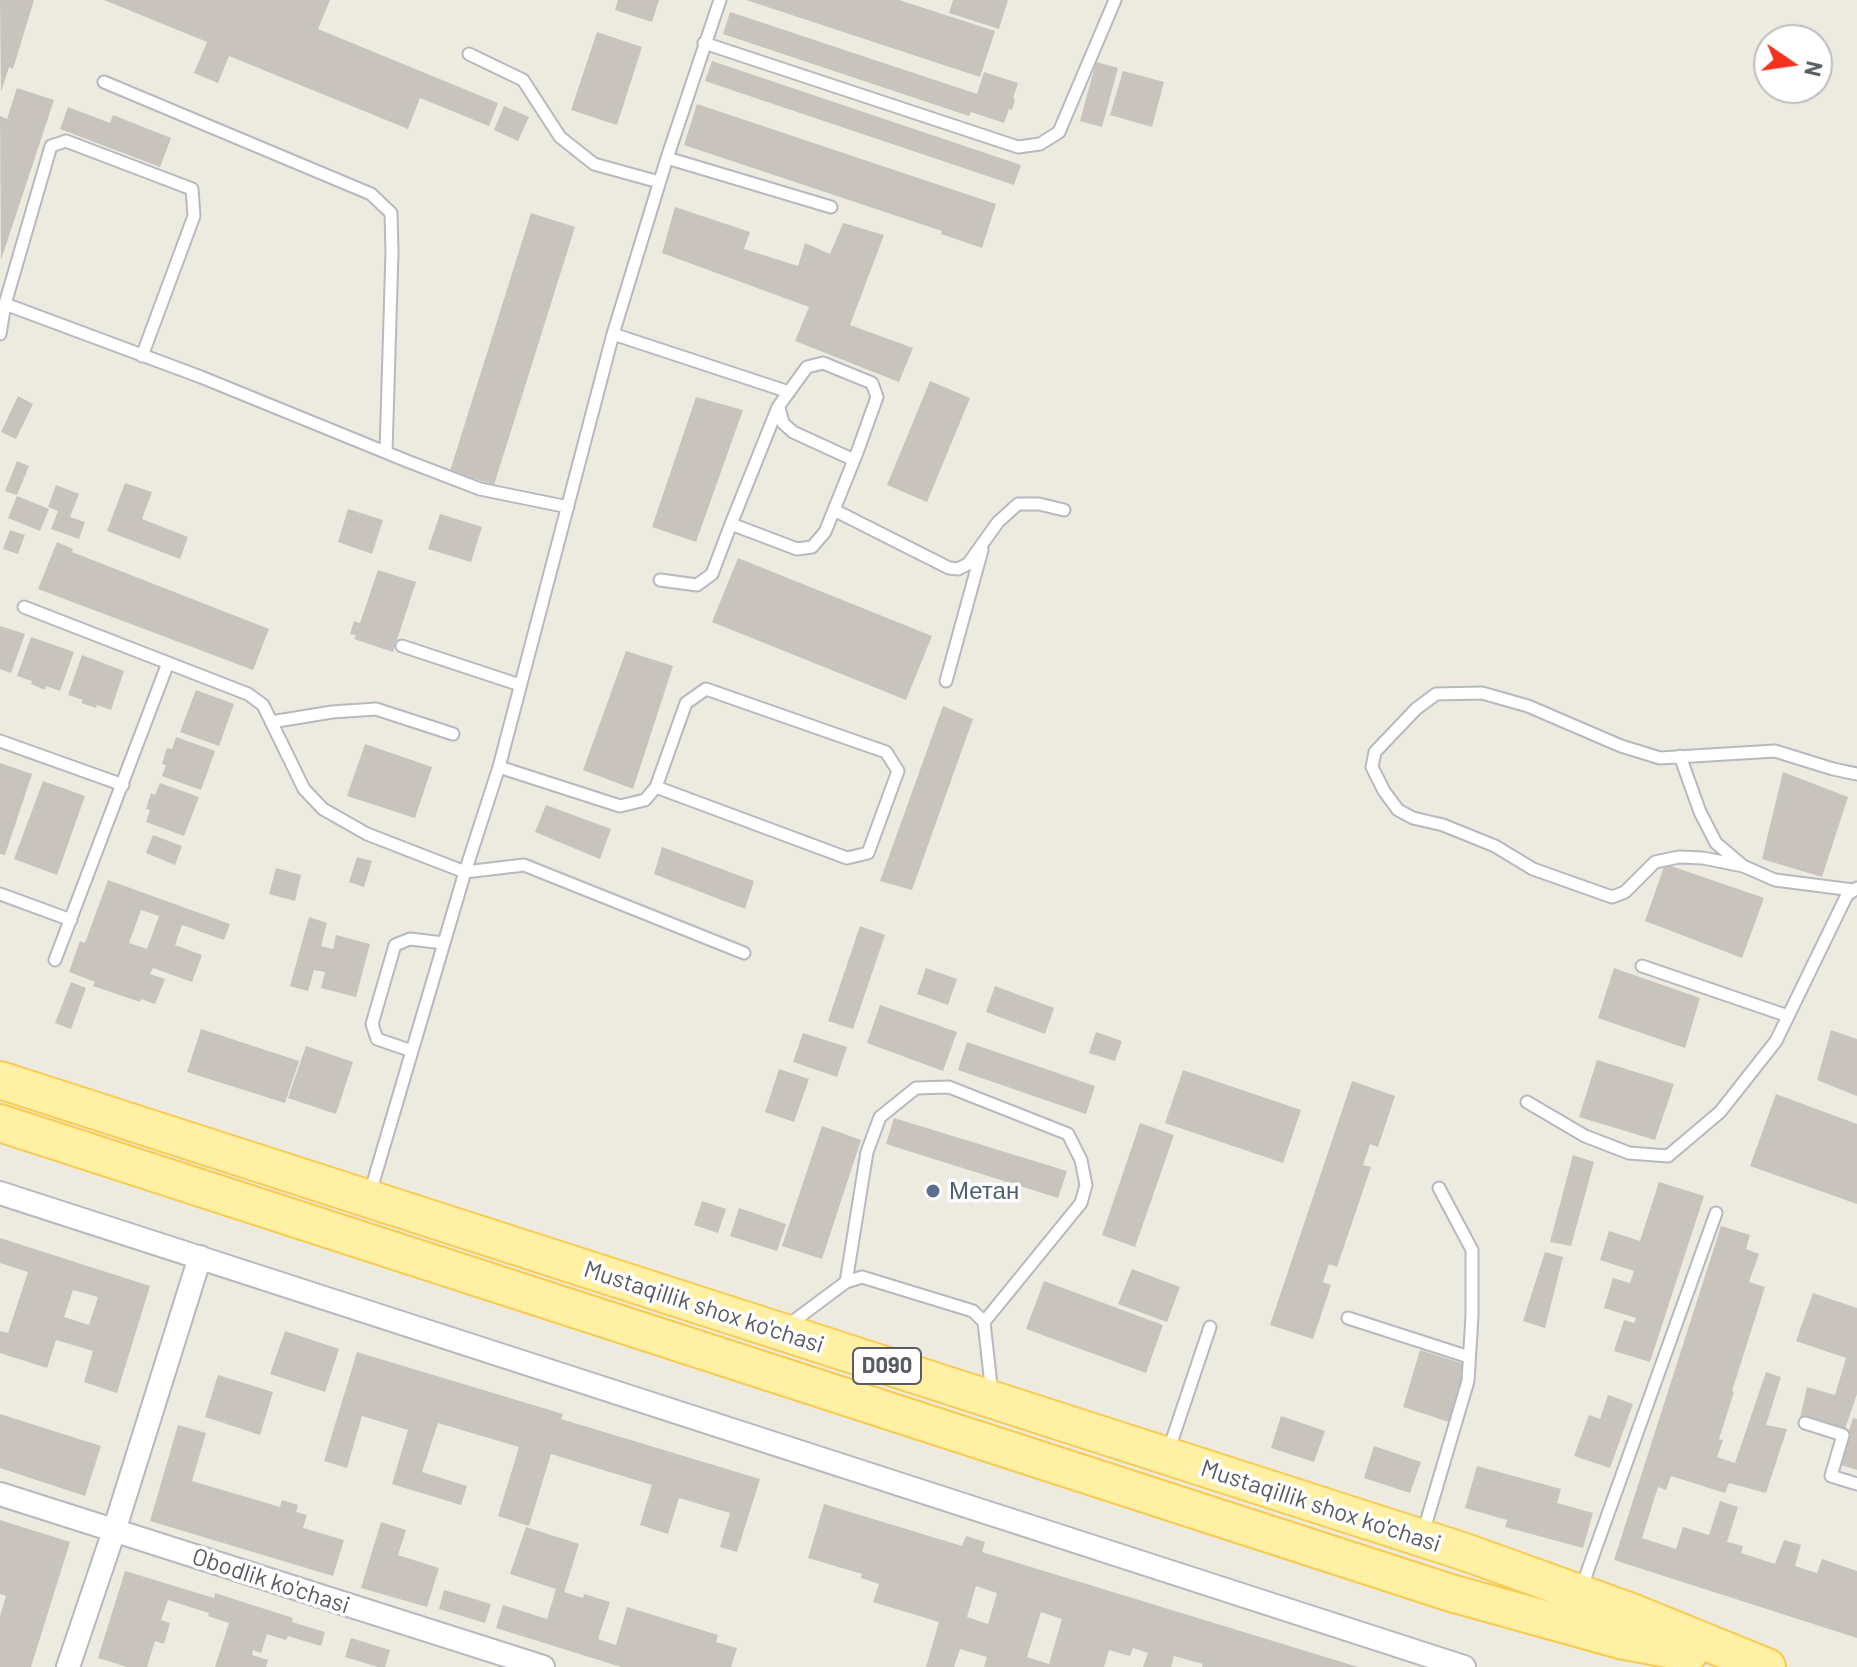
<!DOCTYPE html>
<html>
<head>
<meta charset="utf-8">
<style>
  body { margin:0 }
  #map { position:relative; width:1857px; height:1667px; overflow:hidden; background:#edeae0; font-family:Barlow,sans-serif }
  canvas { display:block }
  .north { position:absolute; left:1753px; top:24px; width:80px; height:80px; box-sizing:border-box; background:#fff; border:2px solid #bdbec0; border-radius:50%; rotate:103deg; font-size:22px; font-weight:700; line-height:32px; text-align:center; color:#595d62 }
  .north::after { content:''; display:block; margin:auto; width:28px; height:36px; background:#f4301f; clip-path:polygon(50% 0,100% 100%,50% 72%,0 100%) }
</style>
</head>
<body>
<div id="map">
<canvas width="1857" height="1667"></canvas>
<div class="north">N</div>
</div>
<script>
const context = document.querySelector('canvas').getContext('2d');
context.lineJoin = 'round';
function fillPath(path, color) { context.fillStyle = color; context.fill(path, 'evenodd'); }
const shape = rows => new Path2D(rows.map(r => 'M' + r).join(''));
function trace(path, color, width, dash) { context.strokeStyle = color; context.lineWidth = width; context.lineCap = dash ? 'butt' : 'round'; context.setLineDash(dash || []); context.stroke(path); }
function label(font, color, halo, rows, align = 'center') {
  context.font = font + ' Barlow,sans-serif'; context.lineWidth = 7; context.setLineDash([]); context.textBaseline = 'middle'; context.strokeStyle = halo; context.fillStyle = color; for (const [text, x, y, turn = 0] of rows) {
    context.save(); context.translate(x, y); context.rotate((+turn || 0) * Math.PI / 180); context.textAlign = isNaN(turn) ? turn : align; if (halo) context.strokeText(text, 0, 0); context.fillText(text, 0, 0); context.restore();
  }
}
fillPath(shape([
  [0,0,34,0,13,69,9,67,1,92],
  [104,0,330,0,318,29,498,103,489,126,420,98,408,129,229,56,218,83,194,73,207,42],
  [618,0,659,0,652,22,615,10],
  [746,0,899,0,995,31,980,77],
  [953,0,1008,0,999,29,949,13],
  [730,12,977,94,984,72,1018,83,1013,98,1015,99,1012,110,1009,109,1004,123,971,112,969,116,723,34],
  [597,32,642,47,617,125,571,110],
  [712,61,1021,165,1014,185,705,81],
  [1096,62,1118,68,1102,127,1080,121],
  [1123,71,1164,82,1152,127,1110,115],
  [17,88,54,100,1,260,0,116,7,119],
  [697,104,996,204,982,248,941,234,942,231,684,145],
  [504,106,529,117,518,141,494,130],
  [68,107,110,123,113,115,171,138,160,167,60,129],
  [675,207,750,232,744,249,798,266,805,243,830,254,843,223,884,235,850,325,913,348,899,382,795,341,809,307,662,253],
  [531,213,575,227,494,485,450,471],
  [930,381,970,398,927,502,887,485],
  [18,396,33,404,16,439,1,432],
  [696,397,743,410,696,542,652,527],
  [17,461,29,466,17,495,5,491],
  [125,483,152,492,142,519,188,537,180,559,107,531],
  [56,485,79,494,70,517,85,522,79,539,51,529,58,511,48,507],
  [17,496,49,509,40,531,8,518],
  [348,509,383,520,372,554,338,542],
  [440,514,482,527,471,562,428,549],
  [10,530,25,535,18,554,3,549],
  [57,542,73,549,72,552,269,629,253,670,38,589],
  [738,558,932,636,906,700,712,622],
  [378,570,416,582,393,652,354,639,356,635,350,634,354,621,360,623],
  [0,626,25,634,11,673,0,669],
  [31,637,74,652,60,691,46,686,45,690,31,684,32,681,17,676],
  [626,651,673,666,633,789,583,770],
  [82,655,124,671,111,710,97,705,96,708,81,703,83,700,68,695],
  [196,690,234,704,219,746,180,732],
  [943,706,973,719,912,890,880,881],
  [176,737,215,751,201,790,162,776,166,765,162,764,167,748,172,749],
  [365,744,432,767,415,818,347,796],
  [0,763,32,774,5,855,0,854],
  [1783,772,1848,797,1822,877,1762,859],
  [43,781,85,796,57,875,14,859],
  [160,783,199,797,184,836,146,822,150,810,146,809,151,793,155,795],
  [546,805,611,829,600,859,535,832],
  [153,835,182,846,175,865,146,853],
  [662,847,754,881,745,909,654,874],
  [357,857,372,861,364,887,349,882],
  [1665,864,1764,898,1742,958,1645,921],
  [276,868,301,875,295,901,269,894],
  [108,880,230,924,224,940,182,925,175,945,202,955,192,982,153,968,150,974,165,979,155,1004,141,999,140,1002,93,986,95,982,69,972,80,941,85,943],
  [141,910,159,916,147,949,129,943],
  [309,917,327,923,321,946,333,949,336,935,370,944,356,997,321,988,325,972,314,970,308,991,290,986],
  [860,926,885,935,853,1029,828,1021],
  [926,968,957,979,948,1005,917,994],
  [1614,968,1700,998,1685,1048,1598,1018],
  [71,982,86,988,71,1029,55,1023],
  [995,986,1054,1008,1045,1034,986,1012],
  [880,1005,957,1032,943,1071,867,1043],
  [201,1029,299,1061,285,1103,187,1072],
  [1831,1030,1857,1039,1857,1096,1817,1080],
  [1096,1032,1122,1041,1115,1061,1089,1053],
  [803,1033,847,1047,837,1077,793,1062],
  [967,1042,1095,1086,1086,1114,958,1070],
  [306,1046,353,1062,336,1114,288,1098],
  [1597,1060,1674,1084,1655,1140,1579,1117],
  [779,1069,809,1079,794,1122,765,1112],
  [1183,1070,1301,1110,1283,1163,1165,1123],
  [1352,1081,1395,1096,1378,1147,1370,1144,1363,1165,1371,1167,1337,1267,1329,1264,1323,1282,1331,1285,1313,1339,1270,1325],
  [1776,1094,1857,1124,1857,1204,1750,1166],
  [894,1118,1067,1171,1058,1198,886,1144],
  [1140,1123,1174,1135,1135,1247,1102,1235],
  [822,1126,861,1140,822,1259,782,1246],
  [1573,1155,1594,1162,1571,1246,1550,1242],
  [1659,1182,1704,1196,1650,1362,1614,1351,1624,1320,1634,1323,1636,1318,1604,1308,1613,1278,1630,1283,1634,1271,1600,1260,1609,1231,1640,1241],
  [702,1201,726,1209,718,1233,694,1225],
  [739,1208,786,1224,777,1251,730,1236],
  [1721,1226,1750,1235,1746,1249,1759,1254,1749,1282,1765,1287,1732,1391,1734,1392,1719,1439,1723,1440,1717,1457,1735,1463,1766,1372,1781,1377,1766,1425,1787,1429,1766,1493,1729,1483,1725,1493,1671,1476,1666,1490,1658,1487,1642,1538,1676,1549,1683,1527,1709,1535,1720,1501,1738,1507,1727,1542,1743,1546,1741,1553,1775,1564,1784,1540,1801,1545,1795,1566,1817,1573,1822,1559,1857,1571,1857,1638,1614,1560],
  [0,1238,150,1286,117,1393,84,1382,93,1351,56,1340,47,1368,0,1353,0,1331,8,1333,28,1272,0,1263],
  [73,1290,98,1297,89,1325,64,1317],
  [1545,1252,1563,1257,1545,1328,1523,1321],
  [1132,1269,1180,1287,1167,1322,1118,1304],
  [1044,1281,1163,1325,1146,1373,1026,1329],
  [1813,1293,1857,1308,1857,1394,1844,1432,1800,1418,1807,1387,1835,1395,1846,1358,1796,1341],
  [285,1331,339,1349,325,1392,270,1374],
  [1420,1350,1467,1365,1449,1422,1403,1407],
  [357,1352,563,1414,561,1419,760,1479,737,1552,720,1547,730,1513,679,1498,668,1534,640,1525,652,1485,551,1454,529,1526,498,1516,519,1447,438,1423,422,1472,467,1486,461,1505,392,1484,408,1430,362,1416,347,1468,324,1461],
  [218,1375,273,1392,260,1435,205,1417],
  [1608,1395,1633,1404,1610,1468,1574,1456,1589,1415,1600,1419],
  [0,1414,101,1446,85,1496,0,1468],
  [1281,1416,1325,1431,1314,1462,1271,1448],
  [1853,1418,1857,1419,1857,1470,1838,1464],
  [178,1425,206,1433,192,1481,280,1507,282,1500,298,1505,296,1512,307,1515,303,1528,344,1540,333,1576,150,1521],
  [1374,1446,1421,1462,1410,1493,1364,1478],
  [1477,1466,1561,1489,1557,1503,1593,1513,1583,1548,1505,1527,1507,1520,1465,1508],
  [824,1504,962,1546,966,1536,985,1542,982,1552,1358,1667,1202,1667,1203,1664,1174,1656,1171,1667,1143,1667,1148,1653,1133,1648,1130,1656,1109,1650,1104,1667,984,1667,987,1657,960,1649,954,1667,926,1667,939,1622,873,1602,879,1584,861,1578,862,1574,808,1558],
  [976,1586,997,1593,988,1624,967,1617],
  [1041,1612,1062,1619,1049,1664,1027,1657],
  [0,1520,70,1542,31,1667,0,1667,0,1616,6,1596,0,1594],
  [381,1522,406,1530,398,1555,439,1568,427,1607,361,1588],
  [526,1527,579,1544,564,1592,583,1598,584,1594,610,1602,598,1639,616,1645,627,1607,718,1635,716,1642,737,1648,731,1667,621,1667,496,1628,503,1605,547,1619,556,1589,510,1574],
  [125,1571,214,1598,215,1593,293,1618,292,1622,325,1632,321,1646,288,1636,286,1640,267,1634,261,1653,253,1650,252,1655,268,1660,266,1667,215,1667,229,1623,208,1616,209,1613,168,1600,161,1620,170,1623,164,1644,155,1641,147,1667,127,1667,98,1658],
  [444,1590,491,1604,485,1623,439,1609],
  [351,1638,390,1650,385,1667,378,1667,345,1657]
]), '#c8c4bd');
const service = shape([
  [704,43,1018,147,1040,144,1059,132,1115,0],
  [469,54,523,80,560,137,594,164,659,182],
  [104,82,371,194,391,213,392,252,386,452],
  [667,158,831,207],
  [5,304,201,377,407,461,480,489,568,507],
  [0,334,5,304,51,146,66,141,192,189,194,216,142,356],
  [613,334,789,392],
  [779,408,783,423,793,432,854,460],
  [834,510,949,568,958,569,968,564,998,522,1018,504,1039,504,1064,510],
  [660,580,697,585,712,574,731,524,778,407,807,367,823,363,872,383,877,397,858,450,825,532,812,547,797,549,731,524],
  [24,607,248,694,263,705,304,789,323,809,367,834,465,872,524,865,744,953],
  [402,646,520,685],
  [946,681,982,550],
  [271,722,332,712,376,709,453,734],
  [0,741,123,785],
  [1680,756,1700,812,1716,843,1743,866,1775,880,1853,890],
  [499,767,620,806,645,800,656,787,686,703,706,689,886,752,898,771,868,853,847,858,656,787],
  [1743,866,1703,858,1679,857,1655,862,1625,892,1612,897,1533,869,1495,846,1443,825,1413,818,1398,810,1384,791,1372,767,1375,752,1416,709,1436,694,1482,693,1528,706,1621,746,1660,758,1775,751,1833,769,1857,774],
  [0,894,71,920],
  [55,960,168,663],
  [1642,966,1788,1016],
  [412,1051,377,1039,372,1024,395,945,410,939,444,943],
  [1527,1102,1585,1136,1629,1153,1668,1156,1720,1112,1776,1041,1847,895,1857,888],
  [370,1193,465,872,499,767,613,334,667,158,720,0],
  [846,1282,867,1152,880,1117,916,1088,949,1087,1068,1134,1081,1160,1086,1185,1081,1203,984,1322],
  [1348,1318,1469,1357],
  [787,1326,846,1282,862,1277,973,1311,984,1322,992,1394],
  [1805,1423,1843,1435,1831,1476,1857,1484],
  [1168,1452,1210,1327],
  [1423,1533,1468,1381,1472,1316,1472,1250,1439,1188],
  [1581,1589,1716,1213]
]);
const minor = shape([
  [0,1193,1464,1667],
  [0,1494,543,1667],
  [68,1667,114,1531,200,1257]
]);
const primary = shape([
  [0,1080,1465,1552,1629,1611,1767,1667],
  [0,1123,1451,1593,1620,1640,1689,1653]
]);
trace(service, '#b6b9be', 15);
trace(minor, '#b6b9be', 26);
trace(primary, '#faca4c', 40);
trace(service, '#fff', 11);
trace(minor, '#fff', 22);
trace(primary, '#fff0a3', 36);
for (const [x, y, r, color] of [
  [933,1191,8,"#5c6f8a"]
]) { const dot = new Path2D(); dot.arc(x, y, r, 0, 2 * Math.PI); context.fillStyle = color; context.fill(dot); trace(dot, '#fff', 3); }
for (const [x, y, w] of [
  [887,1366,68]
]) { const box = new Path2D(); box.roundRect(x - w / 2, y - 18, w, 36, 6); context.fillStyle = '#fff'; context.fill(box); trace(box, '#595d62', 2); }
label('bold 22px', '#595d62', null, [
  ["D090",887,1366]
]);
label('24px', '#4e5e75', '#fff', [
  ["Метан",949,1191]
], 'left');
label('24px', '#595d62', '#fff', [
  ["Mustaqillik shox ko'chasi",704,1307,18],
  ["Mustaqillik shox ko'chasi",1321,1506,18],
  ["Obodlik ko'chasi",271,1581,18]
]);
</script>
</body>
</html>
